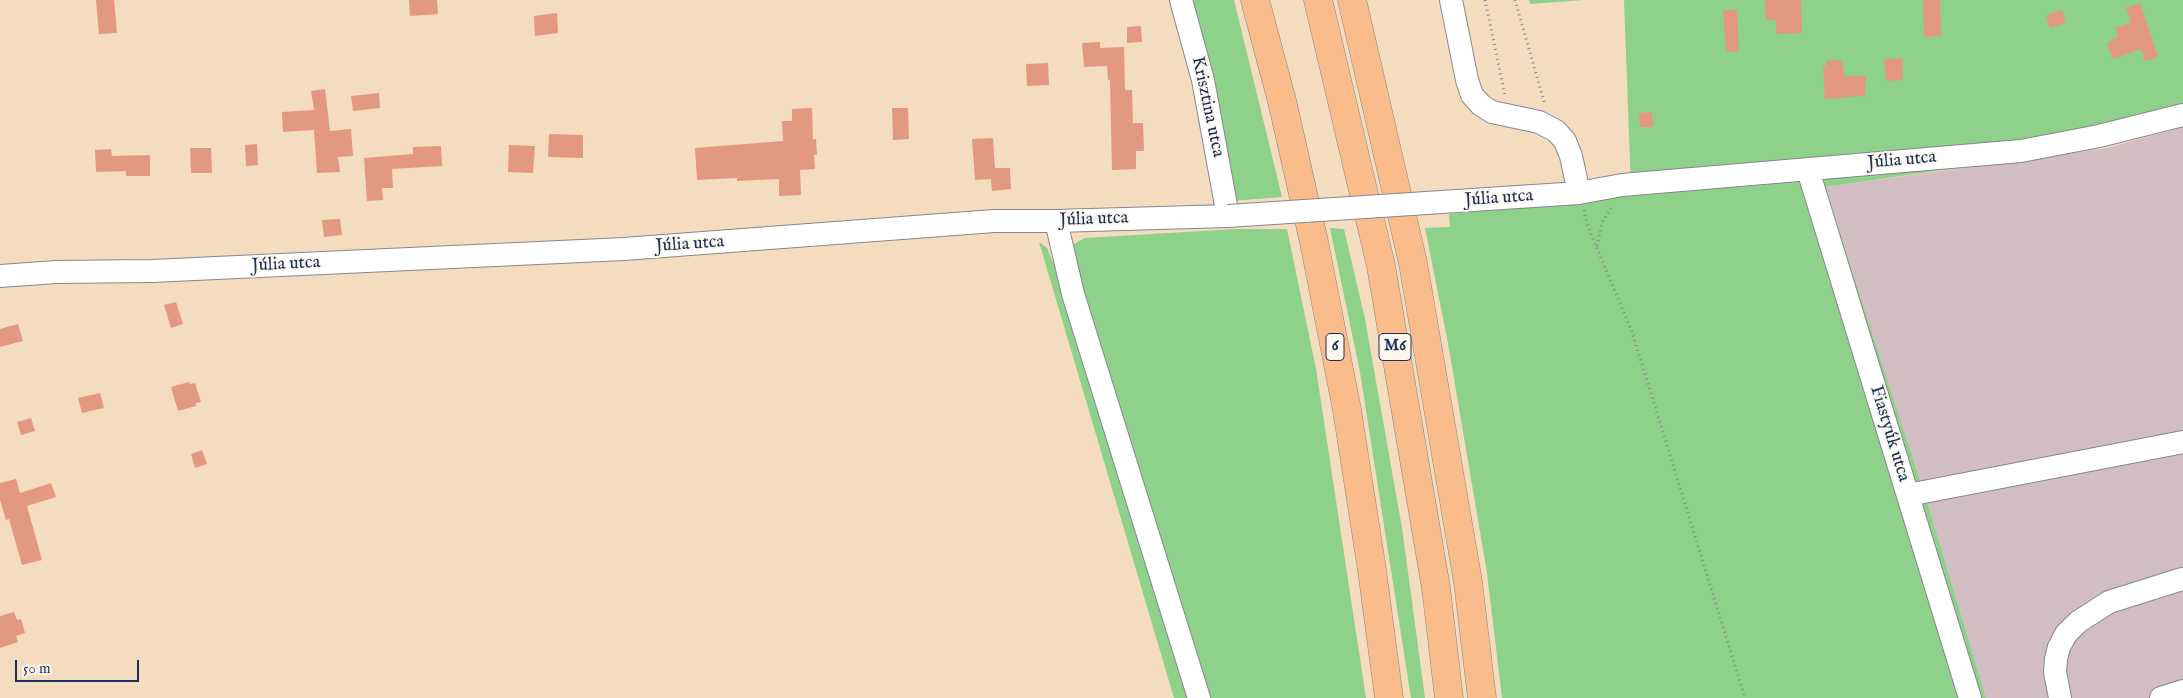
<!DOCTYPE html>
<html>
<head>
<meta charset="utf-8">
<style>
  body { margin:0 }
  #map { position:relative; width:2183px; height:698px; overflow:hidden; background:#f4dcbe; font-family:"IM FELL English",serif }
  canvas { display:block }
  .scale { position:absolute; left:15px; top:660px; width:124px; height:22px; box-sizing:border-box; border:2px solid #1b2f5e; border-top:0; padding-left:6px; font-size:15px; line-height:18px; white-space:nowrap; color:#1b2f5e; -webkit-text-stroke:4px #fbf7ec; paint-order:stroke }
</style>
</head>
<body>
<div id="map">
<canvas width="2183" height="698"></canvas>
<div class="scale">50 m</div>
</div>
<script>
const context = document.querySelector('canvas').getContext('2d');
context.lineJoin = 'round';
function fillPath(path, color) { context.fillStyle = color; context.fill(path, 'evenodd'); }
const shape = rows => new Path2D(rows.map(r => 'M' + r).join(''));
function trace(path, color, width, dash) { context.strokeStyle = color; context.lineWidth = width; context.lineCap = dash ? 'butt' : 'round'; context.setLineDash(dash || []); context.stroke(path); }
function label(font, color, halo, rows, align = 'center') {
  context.font = font + ' "IM FELL English",serif'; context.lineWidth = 4; context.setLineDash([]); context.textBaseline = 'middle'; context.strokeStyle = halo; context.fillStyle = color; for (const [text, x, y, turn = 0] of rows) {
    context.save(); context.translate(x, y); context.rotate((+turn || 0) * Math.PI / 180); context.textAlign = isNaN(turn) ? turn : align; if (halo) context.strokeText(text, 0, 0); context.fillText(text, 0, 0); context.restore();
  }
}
fillPath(shape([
  [2183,127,2183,698,1986,698,1930,511,1825,187,2107,148]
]), '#d2bec2');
fillPath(shape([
  [1181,0,1234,0,1282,197,1231,201],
  [1529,0,1583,0,1530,4],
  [1624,0,2183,0,2183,125,2102,147,1825,187,1930,511,1986,698,1502,698,1487,573,1448,343,1425,228,1450,227,1449,214,1558,205,1631,188],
  [1330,228,1344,229,1365,319,1402,528,1425,698,1411,698,1360,372],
  [1236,229,1287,229,1316,369,1366,698,1174,698,1039,242,1047,248,1064,289,1072,245,1085,238]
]), '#8ed18a');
fillPath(shape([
  [96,0,114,0,117,33,99,34],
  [409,0,437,0,438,14,410,16],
  [1765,0,1801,0,1802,33,1776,34,1776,20,1766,20],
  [1923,0,1940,0,1941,36,1924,37],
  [2140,3,2158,57,2145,61,2141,49,2113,59,2107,43,2118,37,2115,28,2131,23,2126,8],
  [1723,10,1737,10,1739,51,1726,52],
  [2062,10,2066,23,2050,28,2046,15],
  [557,13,558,33,535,36,534,16],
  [1141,26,1142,42,1127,43,1127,27],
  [1100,42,1100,48,1124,47,1125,90,1132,90,1133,123,1143,123,1144,151,1136,151,1136,169,1112,170,1110,80,1108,80,1107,66,1084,67,1082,43],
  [1902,58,1903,80,1886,81,1884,59],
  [1842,60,1845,76,1866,76,1865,96,1825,99,1823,66,1826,66,1826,61],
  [1048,63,1049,85,1027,86,1026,64],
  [325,89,330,131,351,129,353,156,338,157,340,172,317,173,314,130,283,132,282,112,314,110,311,91],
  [379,93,380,108,353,111,351,96],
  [812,108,813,139,816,139,817,155,814,155,815,169,800,170,801,195,779,196,779,179,737,181,737,178,697,180,695,148,783,141,782,121,792,121,792,109],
  [892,108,908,108,909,139,893,140],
  [1652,112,1653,127,1640,127,1639,113],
  [549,134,583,135,583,158,548,157],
  [993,138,995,168,1010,168,1011,189,992,191,991,179,975,180,972,139],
  [257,144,258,165,246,166,245,145],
  [509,145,535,146,533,173,508,172],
  [441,146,442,166,392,169,393,188,382,188,383,200,367,201,364,158,413,154,413,147],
  [190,148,211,148,212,173,191,173],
  [111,149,112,156,150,155,150,176,126,176,126,171,96,172,95,150],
  [340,219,342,235,324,237,322,220],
  [176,302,183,324,171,328,164,305],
  [18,324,23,341,0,347,0,329],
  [189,382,190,384,195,383,201,402,196,403,196,406,178,411,171,387],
  [100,393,104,408,82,413,78,398],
  [31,418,35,431,21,435,17,422],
  [202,450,207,464,195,468,191,454],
  [16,479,20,493,51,483,56,497,27,506,42,560,22,565,9,519,6,520,0,500,0,483],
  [14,612,17,620,21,619,25,633,16,636,18,642,0,648,0,616]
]), '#e39981');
const minor = shape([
  [1451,0,1467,80,1472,95,1481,105,1492,112,1539,122,1556,131,1565,141,1571,156,1579,193],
  [1808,170,1970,698],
  [1472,200,1579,193,1622,185,2021,151,2099,136,2183,115],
  [1056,221,1073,294,1199,698],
  [0,276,56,272,152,271,624,249,994,221,1056,221,1228,216,1203,80,1181,0],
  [1908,495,2183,442],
  [2060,698,2055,672,2056,659,2059,647,2066,634,2078,622,2109,602,2182,579],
  [2161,698,2183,691]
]);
const major = shape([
  [1255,0,1282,101,1314,242,1347,410,1372,570,1389,698]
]);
const highway = shape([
  [1318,0,1381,266,1436,588,1449,698],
  [1352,0,1413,263,1468,582,1482,698]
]);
trace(minor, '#88868e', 24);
trace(major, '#88868e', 29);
trace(highway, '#88868e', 29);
trace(shape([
  [1485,0,1505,95],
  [1515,0,1545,105],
  [1584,210,1588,227,1632,332,1745,698],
  [1597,246,1602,223,1612,206]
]), '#88868e', 3, [1, 4]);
trace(minor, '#fff', 22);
trace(major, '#f9bc8a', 28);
trace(highway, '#f9bc8a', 28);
const minorBridge = shape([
  [1228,216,1472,200]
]);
trace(minorBridge, '#88868e', 24, []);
trace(minorBridge, '#fff', 22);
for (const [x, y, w] of [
  [1335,347,18],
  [1395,347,32]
]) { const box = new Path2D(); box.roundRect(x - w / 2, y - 13.5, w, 27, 4); context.fillStyle = '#fbf7ec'; context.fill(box); trace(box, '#1b2f5e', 1); }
label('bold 16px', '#1b2f5e', null, [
  ["6",1335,347],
  ["M6",1395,347]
]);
label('18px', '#1b2f5e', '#fbf7ec', [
  ["Krisztina utca",1207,107,78],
  ["Júlia utca",1902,161,-5],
  ["Júlia utca",1499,199,-4],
  ["Júlia utca",1094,220,-2],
  ["Júlia utca",690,245,-4],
  ["Júlia utca",286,265,-3],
  ["Fiastyúk utca",1889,434,73]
]);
</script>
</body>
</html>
